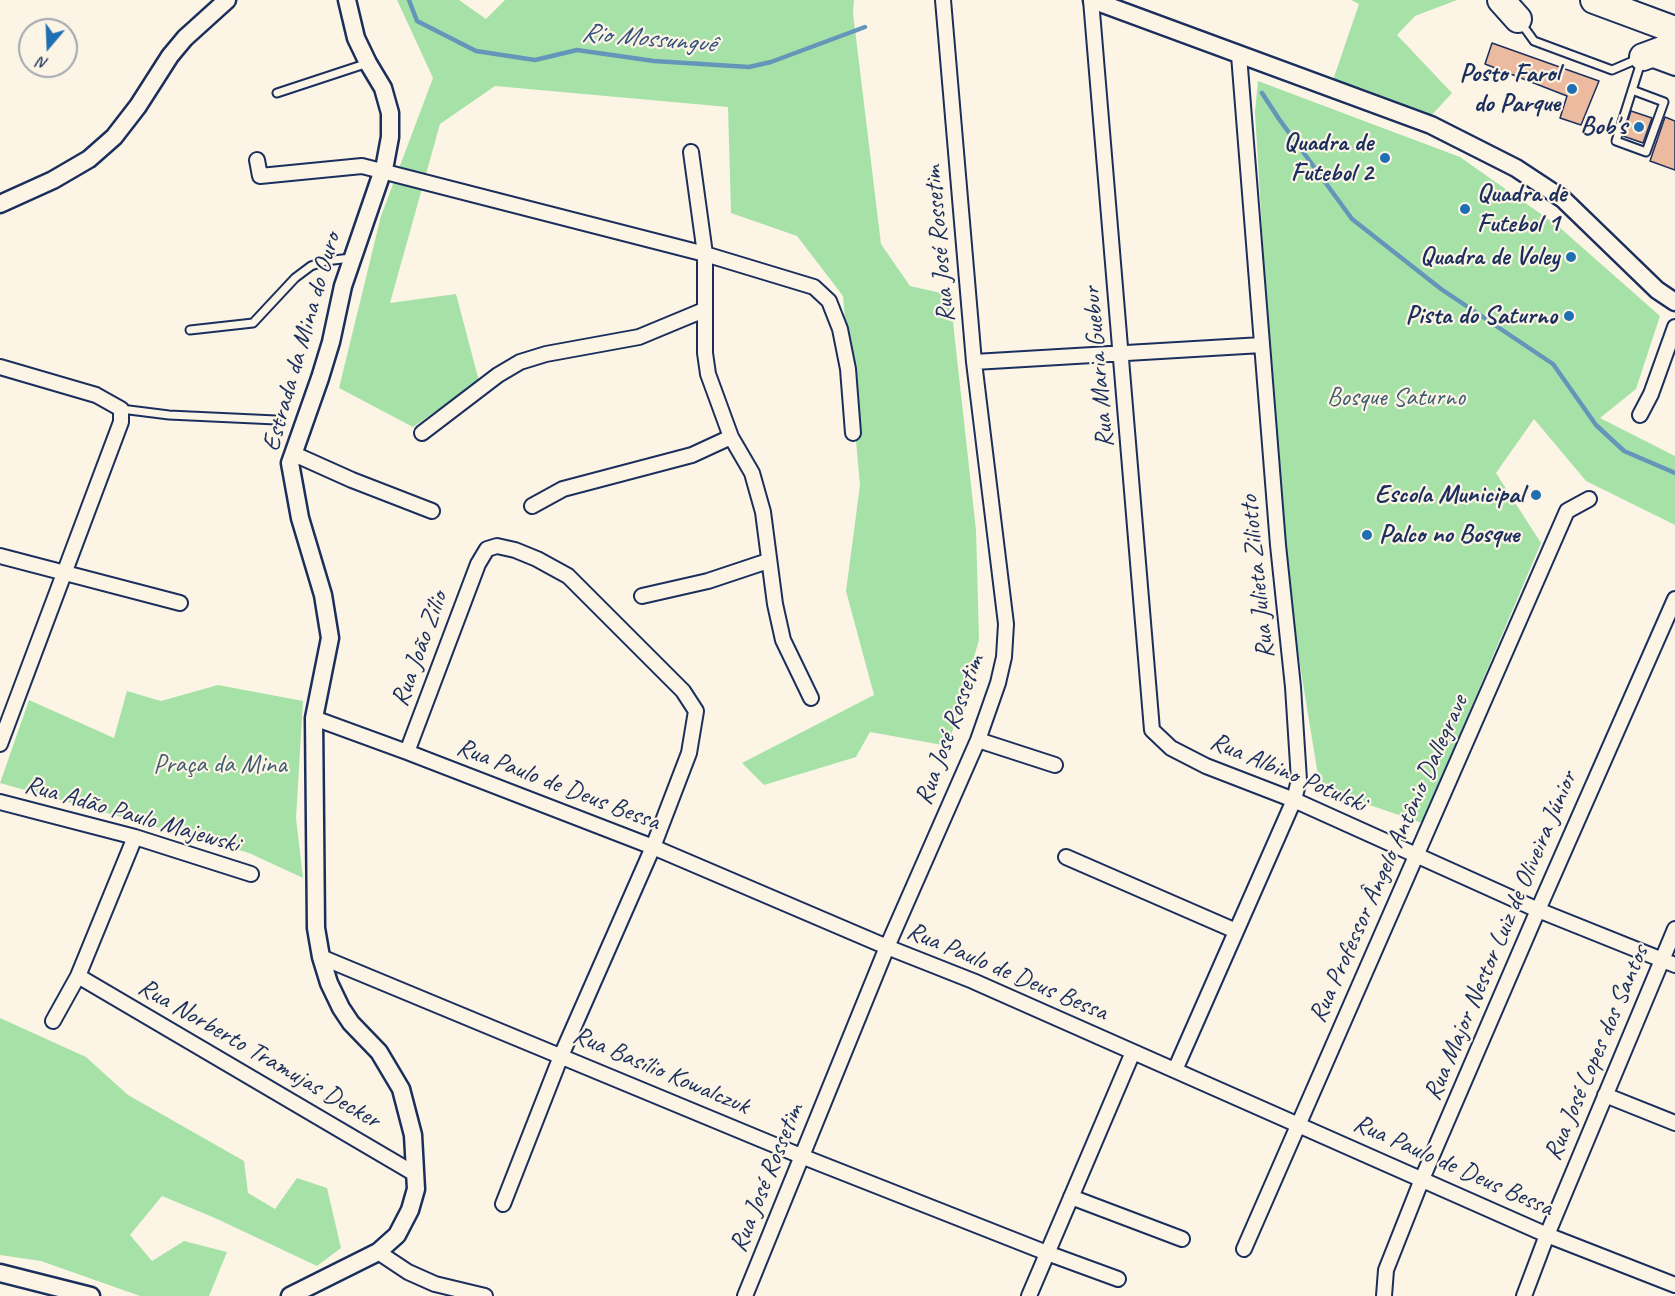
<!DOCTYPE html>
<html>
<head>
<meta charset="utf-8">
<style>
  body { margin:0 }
  #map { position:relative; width:1675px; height:1296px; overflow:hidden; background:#fcf5e5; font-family:Caveat,sans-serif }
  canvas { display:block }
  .north { position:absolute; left:18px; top:18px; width:60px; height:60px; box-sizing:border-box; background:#fcf5e5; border:2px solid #a2a6af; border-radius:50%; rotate:199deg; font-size:16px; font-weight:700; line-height:24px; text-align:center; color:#1b2f5e }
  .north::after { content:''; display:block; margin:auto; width:21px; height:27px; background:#1f6fb2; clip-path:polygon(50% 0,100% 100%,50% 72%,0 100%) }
</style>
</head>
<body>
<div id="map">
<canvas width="1675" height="1296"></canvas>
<div class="north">N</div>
</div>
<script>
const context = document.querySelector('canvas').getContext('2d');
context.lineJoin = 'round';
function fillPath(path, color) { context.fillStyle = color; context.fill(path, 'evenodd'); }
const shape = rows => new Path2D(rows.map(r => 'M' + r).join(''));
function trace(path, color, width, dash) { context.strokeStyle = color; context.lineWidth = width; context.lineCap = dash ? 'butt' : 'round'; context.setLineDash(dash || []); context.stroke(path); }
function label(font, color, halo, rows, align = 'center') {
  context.font = font + ' Caveat,sans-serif'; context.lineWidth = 4.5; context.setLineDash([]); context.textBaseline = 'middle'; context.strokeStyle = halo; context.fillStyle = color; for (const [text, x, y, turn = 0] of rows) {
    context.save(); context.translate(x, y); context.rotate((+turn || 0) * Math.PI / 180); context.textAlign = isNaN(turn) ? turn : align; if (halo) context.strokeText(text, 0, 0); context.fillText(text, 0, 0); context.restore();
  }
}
fillPath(shape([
  [397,0,459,0,486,19,505,0,854,0,853,13,881,244,910,286,950,295,976,530,979,640,948,746,870,732,856,757,764,785,742,763,874,695,846,591,860,485,843,296,797,236,731,213,728,107,495,86,440,124,390,303,456,294,479,381,413,427,339,388,381,216,433,78],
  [1351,0,1457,0,1415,16,1397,35,1452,93,1429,118,1333,80,1359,4],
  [1258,81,1460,157,1558,226,1660,316,1636,389,1600,418,1675,456,1675,525,1586,481,1534,419,1496,473,1541,543,1422,823,1320,788,1281,548,1255,112],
  [218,685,303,701,296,818,303,878,249,853,0,783,29,700,114,738,127,691,161,701],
  [0,1018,86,1057,128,1095,244,1161,248,1193,275,1209,297,1178,327,1188,341,1248,317,1266,215,1218,162,1196,130,1235,152,1261,184,1241,227,1252,209,1296,140,1296,41,1261,0,1255]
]), '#a6e2a8');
trace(shape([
  [409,0,417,21,476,51,535,60,577,50,654,61,749,67,771,62,865,27],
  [1262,93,1279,119,1352,219,1441,289,1553,364,1596,425,1624,451,1675,473]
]), '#6496ba', 4.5);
const building = shape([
  [1492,43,1599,81,1581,125,1560,118,1567,96,1485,64,1492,43],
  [1631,111,1652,118,1643,143,1623,136,1631,111],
  [1665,117,1675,121,1675,170,1650,161,1665,117]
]);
fillPath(building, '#ecba9e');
trace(building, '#1b2f5e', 1.5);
const service = shape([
  [1521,23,1534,41,1612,70,1640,58],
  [1632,90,1664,102,1646,152,1616,141,1641,62],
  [277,93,368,63],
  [190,330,253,323,295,278,311,266,325,261,351,258],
  [121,409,169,415,276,420]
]);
const minor = shape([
  [1091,0,1152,730,1171,748,1206,766,1294,800,1538,910,1675,965],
  [1645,57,1675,68],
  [691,152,705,254,705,353,708,374,731,437,752,473,763,512,775,604,783,640,811,698],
  [257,160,260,176,362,166,705,254,814,287,829,301,840,329,848,369,853,433],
  [974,362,1262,345],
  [0,367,96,395,121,409,121,422,0,744],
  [1640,415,1651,394,1675,327],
  [422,433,498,375,520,362,546,354,639,337,704,310],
  [294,454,352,480,432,511],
  [532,506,563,489,692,455,731,437],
  [0,556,180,603],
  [642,596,708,581,768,561],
  [314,718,407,752,653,847,887,947,973,981,1547,1235,1675,1285],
  [978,740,1055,765],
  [407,752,478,564,487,549,497,546,515,550,537,559,568,576,683,691,696,711,689,753,653,847,561,1056,503,1204],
  [0,802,135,837,251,874],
  [1066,857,1236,931],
  [321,957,801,1156,1047,1253,1118,1279],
  [78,976,415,1174],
  [53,1021,78,976,135,837],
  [1175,1070,1294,800,1299,780,1293,687,1278,545,1239,55],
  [1605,1095,1675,1123],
  [1071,1197,1182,1239],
  [1244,1249,1567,511,1589,499],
  [378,1252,408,1272,435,1284,485,1296],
  [745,1296,887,947,978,740,998,683,1004,657,1006,624,974,362,943,0],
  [1029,1296,1133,1052],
  [1384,1296,1386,1270,1422,1179,1538,910,1675,599],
  [1524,1296,1547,1235,1675,929]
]);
const tertiary = shape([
  [1092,0,1431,125,1516,168,1563,199,1657,290,1675,302],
  [0,204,53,180,89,159,114,137,138,106,170,56,185,38,227,0],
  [0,1273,91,1296],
  [290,1296,378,1252,397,1235,410,1210,416,1189,413,1135,401,1089,379,1052,351,1023,341,1008,329,983,321,957,316,928,314,718,330,638,323,595,300,518,290,463,320,378,331,342,343,286,385,164,390,137,390,113,383,88,368,63,356,38,347,0]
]);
const motorway = shape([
  [1501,0,1518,19],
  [1594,0,1675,30],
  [1643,57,1662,50,1675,50]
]);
trace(service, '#1b2f5e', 11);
trace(minor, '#1b2f5e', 18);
trace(tertiary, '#1b2f5e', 21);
trace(motorway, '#1b2f5e', 30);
trace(service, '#fcf5e5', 7);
trace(minor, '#fcf5e5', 14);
trace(tertiary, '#fcf5e5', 16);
trace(motorway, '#fcf5e5', 26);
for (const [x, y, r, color] of [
  [1572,89,6,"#1f6fb2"],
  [1639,127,6,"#1f6fb2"],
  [1385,158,6,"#1f6fb2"],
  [1465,209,6,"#1f6fb2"],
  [1571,257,6,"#1f6fb2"],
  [1569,316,6,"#1f6fb2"],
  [1536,495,6,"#1f6fb2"],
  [1367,535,6,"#1f6fb2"]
]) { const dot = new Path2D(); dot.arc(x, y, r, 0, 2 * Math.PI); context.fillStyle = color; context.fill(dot); trace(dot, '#fcf5e5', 2); }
label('bold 26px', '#1b2f5e', '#fcf5e5', [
  ["Posto Farol",1560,74],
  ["do Parque",1560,104],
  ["Bob's",1627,127],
  ["Quadra de",1373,143],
  ["Futebol 2",1373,173],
  ["Quadra de",1477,194,"left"],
  ["Futebol 1",1477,224,"left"],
  ["Quadra de Voley",1559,257],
  ["Pista do Saturno",1557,316],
  ["Escola Municipal",1524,495],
  ["Palco no Bosque",1379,535,"left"]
], 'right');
label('26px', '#1b2f5e', '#fcf5e5', [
  ["Rua José Rossetim",940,244,-95],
  ["Estrada da Mina do Ouro",302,342,-74],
  ["Rua Maria Guebur",1099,367,-95],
  ["Rua Julieta Ziliotto",1258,577,-96],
  ["Rua João Zílio",420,649,-70],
  ["Rua José Rossetim",950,730,-70],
  ["Rua Albino Potulski",1288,773,23],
  ["Rua Paulo de Deus Bessa",558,785,21],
  ["Rua Adão Paulo Majewski",132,815,16],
  ["Rua Professor Ângelo Antônio Dallegrave",1389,859,-66],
  ["Rua Major Nestor Luiz de Oliveira Júnior",1501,936,-67],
  ["Rua Paulo de Deus Bessa",1007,972,23],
  ["Rua José Lopes dos Santos",1597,1053,-67],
  ["Rua Norberto Tramujas Decker",259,1054,30],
  ["Rua Basílio Kowalczuk",661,1071,23],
  ["Rua Paulo de Deus Bessa",1453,1166,24],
  ["Rua José Rossetim",767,1178,-68]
]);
label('26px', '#3e5c70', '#fcf5e5', [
  ["Bosque Saturno",1396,398],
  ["Praça da Mina",220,765]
]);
label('italic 27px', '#33517d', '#fcf5e5', [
  ["Rio Mossunguê",648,39,5]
]);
</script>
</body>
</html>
